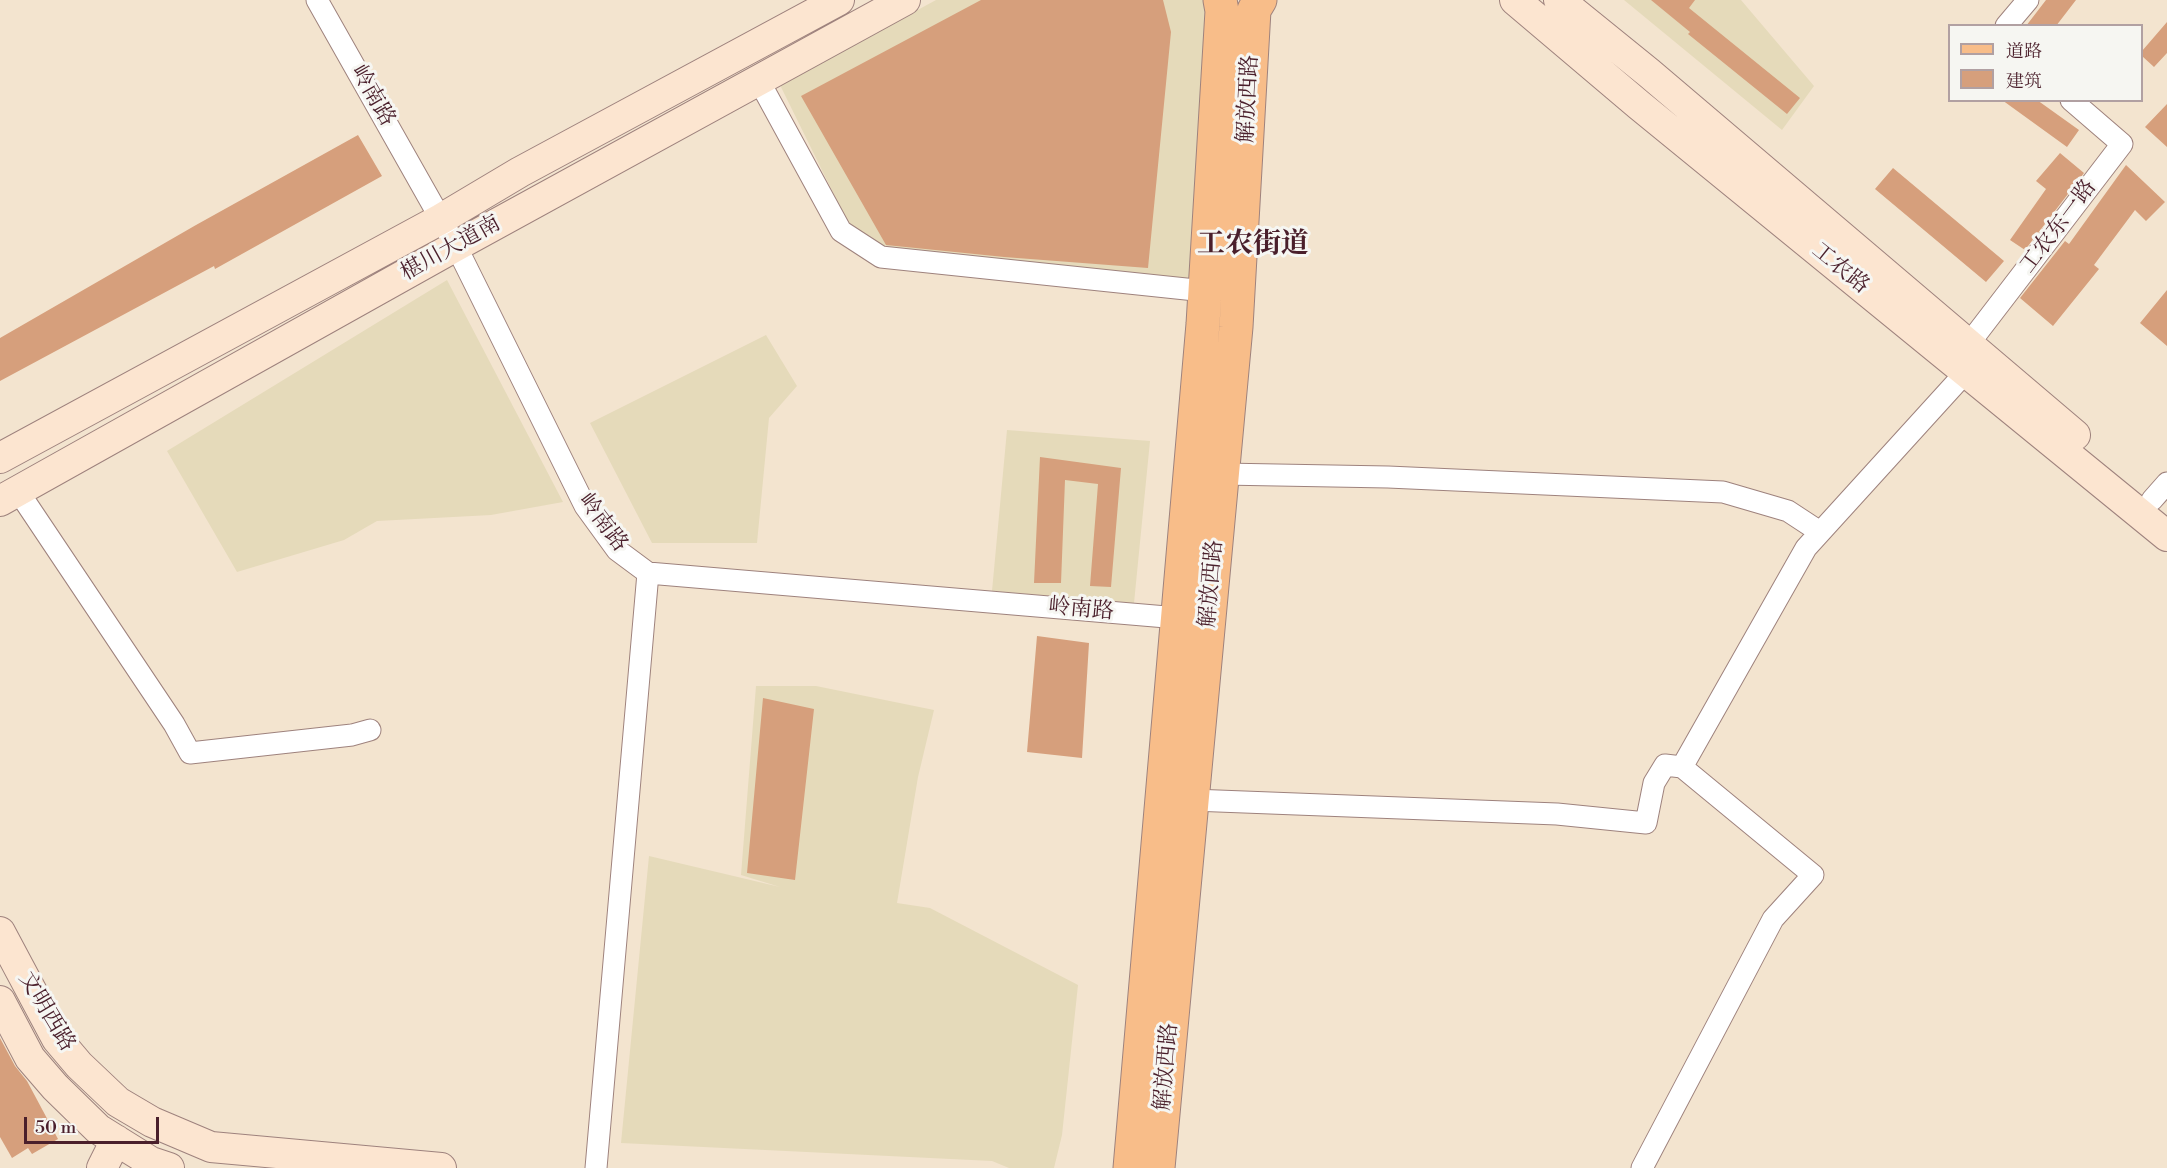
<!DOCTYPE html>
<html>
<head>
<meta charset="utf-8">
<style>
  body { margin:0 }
  #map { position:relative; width:2167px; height:1168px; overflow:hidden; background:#f3e4cf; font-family:"Libre Bodoni","Noto Serif SC",serif }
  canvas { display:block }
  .legend { position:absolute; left:1948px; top:24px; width:195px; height:78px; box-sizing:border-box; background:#f6f6f2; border:2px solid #b1a0a2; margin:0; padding:8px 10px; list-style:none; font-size:18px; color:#4a1f2b }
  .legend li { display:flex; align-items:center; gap:12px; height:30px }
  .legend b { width:30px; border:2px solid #b1a0a2 }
  .scale { position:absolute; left:24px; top:1117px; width:135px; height:27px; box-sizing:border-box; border:3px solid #4a1f2b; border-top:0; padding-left:8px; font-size:18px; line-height:21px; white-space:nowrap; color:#4a1f2b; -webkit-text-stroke:4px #f6f6f2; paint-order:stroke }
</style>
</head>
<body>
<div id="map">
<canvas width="2167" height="1168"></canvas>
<ul class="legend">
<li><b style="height:8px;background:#f8bd89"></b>道路</li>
<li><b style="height:16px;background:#d69f7c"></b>建筑</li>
</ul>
<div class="scale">50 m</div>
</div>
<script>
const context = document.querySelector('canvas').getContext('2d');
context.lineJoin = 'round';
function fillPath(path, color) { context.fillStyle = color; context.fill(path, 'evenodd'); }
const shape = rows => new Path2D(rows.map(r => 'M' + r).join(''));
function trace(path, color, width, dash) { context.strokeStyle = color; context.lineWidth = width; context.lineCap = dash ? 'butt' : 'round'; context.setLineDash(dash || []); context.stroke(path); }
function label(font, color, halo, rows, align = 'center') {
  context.font = font + ' "Libre Bodoni","Noto Serif SC",serif'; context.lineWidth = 6; context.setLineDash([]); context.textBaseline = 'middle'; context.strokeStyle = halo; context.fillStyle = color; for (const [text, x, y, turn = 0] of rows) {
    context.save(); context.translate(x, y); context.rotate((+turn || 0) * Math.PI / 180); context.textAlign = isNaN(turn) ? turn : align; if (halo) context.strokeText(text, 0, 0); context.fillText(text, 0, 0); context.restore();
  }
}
fillPath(shape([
  [936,0,1207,0,1194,281,884,252,849,225,780,85],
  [1624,0,1741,0,1814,86,1782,130],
  [447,280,563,502,491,515,377,521,344,540,237,572,167,451],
  [766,335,797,386,769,418,757,543,652,543,590,423],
  [1007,430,1150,441,1134,603,992,591],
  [756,686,816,686,934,710,918,777,897,903,930,908,1078,985,1062,1135,1054,1168,1009,1168,992,1161,621,1143,649,856,780,887,741,875]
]), '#e5daba');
fillPath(shape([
  [981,0,1163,0,1171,32,1148,268,1004,257,886,245,801,96],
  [1651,0,1695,0,1689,8,1800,98,1787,114,1688,34,1690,32],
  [2046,0,2076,0,2056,26,2026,26],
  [2167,22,2167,53,2154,67,2142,56,2142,51],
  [2002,100,2037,100,2079,130,2067,147],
  [2167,104,2167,147,2145,127],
  [358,135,382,176,215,269,214,266,0,381,0,338,196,225],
  [2060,153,2084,173,2025,250,2010,240,2046,189,2036,181],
  [2126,165,2165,202,2146,221,2135,210,2094,265,2099,269,2053,326,2020,298,2065,241,2069,244],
  [1893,168,2004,261,1986,282,1875,189],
  [2167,290,2167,346,2140,323],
  [1040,457,1121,468,1111,587,1090,586,1098,484,1065,480,1061,583,1034,583],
  [1037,636,1089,643,1082,758,1027,752],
  [763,698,814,709,795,880,747,873],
  [0,1038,15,1066,27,1081,58,1139,32,1154,28,1148,12,1158,0,1137]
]), '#d69f7c');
const street = shape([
  [317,0,456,246,585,506,617,550,648,573,1190,619],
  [2006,26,2028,0],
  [758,79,841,231,881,257,1205,291],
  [1961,354,2122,144,2071,100],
  [1222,474,1388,477,1723,492,1788,511,1820,532],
  [18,491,174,724,190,753,352,735,370,730],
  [2152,500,2167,483],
  [1192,800,1557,814,1646,823,1654,783,1665,765,1682,767],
  [596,1168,648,573],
  [1642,1168,1773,919,1813,875,1682,767,1806,548,1966,372]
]);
const secondary = shape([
  [1515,0,1639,105,2167,536],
  [1559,0,1649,73,2075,435],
  [0,458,441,219,520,172,839,0],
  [0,501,456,246,905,0],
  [0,932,57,1039,79,1065,118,1102,152,1122,211,1147,441,1168],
  [0,1001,30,1058,55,1087,98,1129,151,1162,169,1168],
  [102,1168,116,1140]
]);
const primary = shape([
  [1130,1168,1203,324,1222,11,1220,0],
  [1158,1168,1236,327,1254,10,1260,0]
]);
trace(street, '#9e827d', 23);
trace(secondary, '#9e827d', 32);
trace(primary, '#9e827d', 35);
trace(street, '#fff', 21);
trace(secondary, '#fce5d0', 30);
trace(primary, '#f8bd89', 33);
label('22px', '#4a1f2b', '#f6f6f2', [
  ["岭南路",372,96,60],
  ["解放西路",1249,99,-87],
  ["工农东一路",2059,227,-53],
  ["椹川大道南",451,249,-29],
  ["工农路",1840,269,39],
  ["岭南路",602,523,53],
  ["解放西路",1212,584,-85],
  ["岭南路",1081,610,5],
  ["文明西路",46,1012,59],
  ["解放西路",1167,1067,-85]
]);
label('bold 28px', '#4a1f2b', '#f6f6f2', [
  ["工农街道",1253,245]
]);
</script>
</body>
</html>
